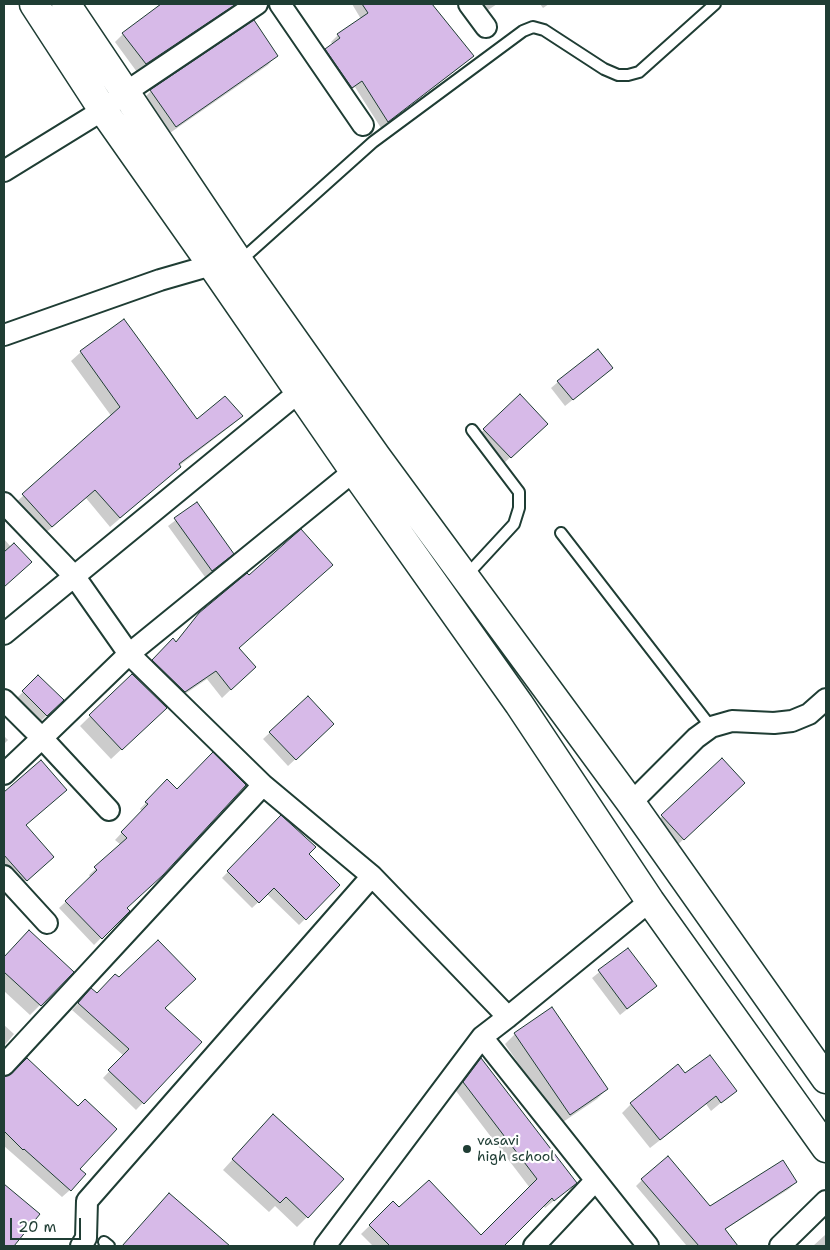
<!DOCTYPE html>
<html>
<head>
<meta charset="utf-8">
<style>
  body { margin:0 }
  #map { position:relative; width:830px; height:1250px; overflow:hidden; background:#fff; font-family:"Shantell Sans",sans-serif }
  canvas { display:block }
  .frame { position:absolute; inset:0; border:5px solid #1f3d34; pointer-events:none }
  .scale { position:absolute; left:10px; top:1218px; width:71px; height:22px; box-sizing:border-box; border:2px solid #1f3d34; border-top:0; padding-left:6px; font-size:15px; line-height:18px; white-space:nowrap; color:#1f3d34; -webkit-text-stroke:4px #fff; paint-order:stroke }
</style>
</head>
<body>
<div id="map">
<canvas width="830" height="1250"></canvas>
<div class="frame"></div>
<div class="scale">20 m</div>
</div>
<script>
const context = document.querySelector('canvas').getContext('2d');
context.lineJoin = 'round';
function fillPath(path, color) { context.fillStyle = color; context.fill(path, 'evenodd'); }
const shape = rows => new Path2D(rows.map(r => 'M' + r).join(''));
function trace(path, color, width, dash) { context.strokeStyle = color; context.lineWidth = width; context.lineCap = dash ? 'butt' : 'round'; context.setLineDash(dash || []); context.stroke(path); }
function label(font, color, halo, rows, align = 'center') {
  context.font = font + ' "Shantell Sans",sans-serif'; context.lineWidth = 4.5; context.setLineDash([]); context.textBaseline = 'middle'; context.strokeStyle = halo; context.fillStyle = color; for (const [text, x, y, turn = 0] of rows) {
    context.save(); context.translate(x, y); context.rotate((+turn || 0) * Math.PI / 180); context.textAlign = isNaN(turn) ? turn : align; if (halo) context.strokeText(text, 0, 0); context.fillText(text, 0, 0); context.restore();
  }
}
fillPath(shape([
  [163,4,238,4,137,72,115,42,123,34],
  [352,4,424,4,434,22,466,62,381,128,355,87,345,94,319,56,333,45,331,42,338,35,361,19],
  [475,4,497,4,482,14],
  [540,4,549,4,543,8],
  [276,56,268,65,167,135,142,100,151,91],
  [124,321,197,421,241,416,232,425,179,466,170,476,110,527,86,498,42,536,14,504,112,417,71,361,81,352],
  [612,368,565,406,551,388,558,382],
  [484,430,540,430,503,464,477,436],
  [197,504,225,560,205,577,168,526],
  [4,539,11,547,22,570,4,586],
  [199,614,245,676,222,698,207,679,176,700,144,669,173,640,175,643],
  [132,675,155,718,111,759,80,726],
  [38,677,62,700,40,722,16,699],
  [308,697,326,731,288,766,263,739],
  [4,736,8,740,4,744],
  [722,760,734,793,673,849,652,826],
  [167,781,126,908,128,911,94,945,59,908,91,878,89,875,121,845,115,840,142,811,140,809],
  [7,791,46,863,19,887,4,869,4,794],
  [281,817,308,854,339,885,299,925,267,894,252,908,222,878],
  [19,942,40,1005,30,1015,4,991,4,958],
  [628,949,656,986,620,1015,592,978],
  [91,990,97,995,201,1042,136,1110,103,1078,124,1056,72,1010],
  [552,1009,607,1089,597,1099,560,1124,505,1044,515,1034],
  [4,1025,14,1034,4,1046],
  [481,1059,575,1183,545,1208,543,1205,502,1246,373,1246,361,1234,393,1203,399,1209,481,1236,530,1188,456,1091],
  [685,1074,735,1091,711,1111,706,1104,650,1148,622,1113,631,1104],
  [12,1075,78,1169,70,1190,62,1197,4,1146,4,1078],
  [263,1126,307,1217,297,1227,275,1206,269,1212,223,1170],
  [642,1180,710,1207,796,1182,789,1189,724,1230,737,1246,685,1246,686,1245,636,1186],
  [4,1186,38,1214,13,1246,4,1246],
  [169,1195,228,1246,122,1246],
  [825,1235,826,1246,813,1246]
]), '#0003');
const building = shape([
  [161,4,236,4,146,64,122,33,161,4],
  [362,4,432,4,474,56,388,122,362,81,352,88,325,49,340,38,337,34,368,13,362,4],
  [254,20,278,56,176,127,150,90,254,20],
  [124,319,197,419,225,396,243,416,179,464,181,467,120,518,95,490,52,527,22,494,120,407,80,351,124,319],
  [598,349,613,368,573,400,557,381,598,349],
  [520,394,548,424,511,458,483,429,520,394],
  [197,502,234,554,212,571,174,518,197,502],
  [301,529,333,565,239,648,256,667,231,690,216,671,185,692,152,660,173,638,176,642,199,613,247,573,249,575,301,529],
  [14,543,32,562,4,587,4,552,14,543],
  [132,674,167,708,122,750,89,715,132,674],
  [38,675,64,700,47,716,22,691,38,675],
  [308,696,334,724,296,760,269,732,308,696],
  [213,752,246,785,163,875,127,908,130,911,102,939,65,901,97,870,94,867,127,838,121,832,148,804,145,802,167,779,177,789,213,752],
  [722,758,745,783,684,840,661,815,722,758],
  [41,760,67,790,26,825,54,857,27,881,4,855,4,792,41,760],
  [281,815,316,847,309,854,340,885,306,920,274,888,259,903,227,871,281,815],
  [29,930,74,972,41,1006,4,972,4,957,29,930],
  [158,940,196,979,165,1008,202,1042,144,1104,108,1070,129,1049,78,1003,91,988,97,993,115,974,119,977,158,940],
  [628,948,657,986,627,1009,598,970,628,948],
  [552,1007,608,1089,570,1115,514,1033,552,1007],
  [710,1055,737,1091,721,1103,716,1096,660,1140,630,1103,678,1064,685,1073,710,1055],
  [27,1058,78,1106,85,1099,117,1129,80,1169,86,1174,71,1191,24,1149,23,1150,4,1131,4,1077,12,1073,27,1058],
  [481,1058,577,1183,554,1201,552,1198,504,1246,390,1246,369,1225,393,1201,399,1207,429,1180,481,1235,537,1179,463,1082,481,1058],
  [273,1114,344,1179,308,1218,286,1197,280,1203,232,1159,273,1114],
  [668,1156,710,1206,783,1160,797,1182,725,1229,738,1246,699,1246,641,1179,668,1156],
  [4,1184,40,1214,14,1246,4,1246,4,1184],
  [169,1193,230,1246,122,1246,169,1193]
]);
fillPath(building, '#d7bae8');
trace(building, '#1f3d34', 1);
const lane = shape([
  [239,262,373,142,523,31,533,27,544,30,604,69,618,75,628,75,639,72,715,4],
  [561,533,711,727],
  [465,577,514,524,519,508,519,492,472,430],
  [104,1242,109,1246]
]);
const street = shape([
  [280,4,363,125],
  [469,4,486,27],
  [4,171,103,110,126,92,257,4],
  [4,335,160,280,212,265],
  [4,503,75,577,129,654,263,785,372,876],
  [4,634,299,392],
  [4,700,42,738,4,774],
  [631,803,696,738,711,727,732,721,774,723,792,721,809,714,826,699],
  [109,810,42,738,129,654,354,471],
  [4,876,47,923],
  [482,1037,648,1246],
  [4,1065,263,785],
  [81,1246,86,1238,87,1201,372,876,508,1017],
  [325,1246,482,1037,508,1017,650,901],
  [534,1246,595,1181],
  [780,1246,826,1201]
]);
const primary = shape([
  [34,4,103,110,212,265,354,471,519,704,650,901,826,1148],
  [66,4,239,262,376,456,631,803,826,1079]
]);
trace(lane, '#1f3d34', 14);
trace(street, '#1f3d34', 24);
trace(primary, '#1f3d34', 31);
trace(lane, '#fff', 10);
trace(street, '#fff', 20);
trace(primary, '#fff', 28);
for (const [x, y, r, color] of [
  [467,1149,5,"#1f3d34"]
]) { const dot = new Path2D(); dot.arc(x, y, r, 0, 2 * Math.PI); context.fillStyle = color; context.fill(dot); trace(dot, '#fff', 2); }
label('14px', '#1f3d34', '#fff', [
  ["vasavi",477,1141],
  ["high school",477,1157]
], 'left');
</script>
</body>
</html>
